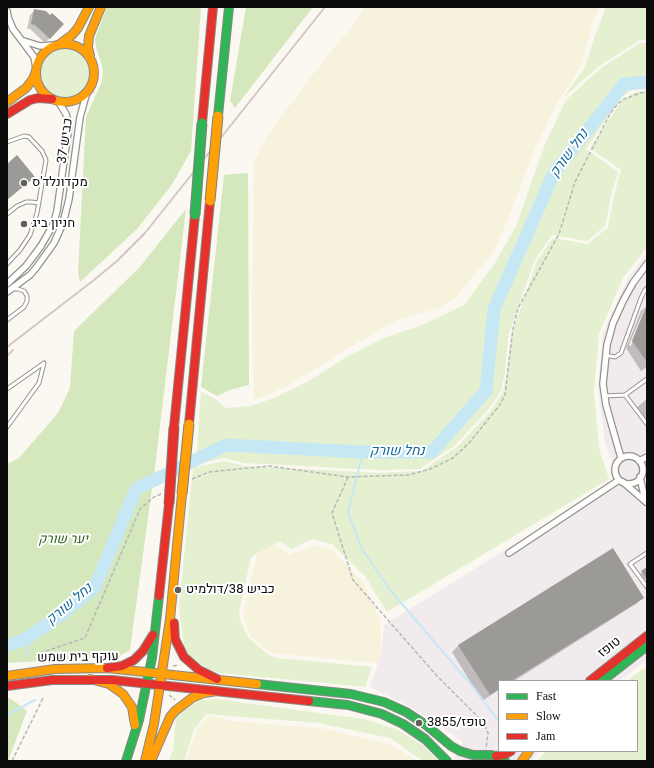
<!DOCTYPE html>
<html>
<head>
<meta charset="utf-8">
<style>
  body { margin:0 }
  #map { position:relative; width:654px; height:768px; overflow:hidden; background:#faf8f0; font-family:Georgia,serif }
  canvas { display:block }
  .frame { position:absolute; inset:0; border:8px solid #0c0c0c; pointer-events:none }
  .legend { position:absolute; left:498px; top:680px; width:140px; height:72px; box-sizing:border-box; background:#fff; border:1px solid #9e9e9e; margin:0; padding:5px 7px; list-style:none; font-size:12px; color:#0c0c0c }
  .legend li { display:flex; align-items:center; gap:8px; height:20px }
  .legend b { width:20px; border:1px solid #9e9e9e }
</style>
</head>
<body>
<div id="map">
<canvas width="654" height="768"></canvas>
<div class="frame"></div>
<ul class="legend">
<li><b style="height:5px;background:#30b455"></b>Fast</li>
<li><b style="height:5px;background:#ff9f0a"></b>Slow</li>
<li><b style="height:5px;background:#e5322d"></b>Jam</li>
</ul>
</div>
<script>
const context = document.querySelector('canvas').getContext('2d');
context.lineJoin = 'round';
function fillPath(path, color) { context.fillStyle = color; context.fill(path, 'evenodd'); }
const shape = rows => new Path2D(rows.map(r => 'M' + r).join(''));
function trace(path, color, width, dash) { context.strokeStyle = color; context.lineWidth = width; context.lineCap = dash ? 'butt' : 'round'; context.setLineDash(dash || []); context.stroke(path); }
function label(font, color, halo, rows, align = 'center') {
  context.font = font + ' Georgia,Heebo,serif'; context.lineWidth = 4; context.setLineDash([]); context.textBaseline = 'middle'; context.strokeStyle = halo; context.fillStyle = color; for (const [text, x, y, turn = 0] of rows) {
    context.save(); context.translate(x, y); context.rotate((+turn || 0) * Math.PI / 180); context.textAlign = isNaN(turn) ? turn : align; if (halo) context.strokeText(text, 0, 0); context.fillText(text, 0, 0); context.restore();
  }
}
fillPath(shape([
  [647,253,647,660,619,681,499,681,499,751,539,751,531,761,452,761,462,747,462,741,414,709,370,687,382,650,384,625,618,480,605,442,598,388,603,333,627,280]
]), '#f1ebed');
fillPath(shape([
  [364,7,599,7,592,24,581,65,554,109,533,153,508,219,494,251,457,296,439,308,397,320,345,350,286,387,254,400,252,332,254,162,266,137,317,69,354,24],
  [275,545,289,555,315,545,331,549,364,583,380,620,381,646,378,663,272,653,265,649,250,636,244,620,244,611,257,554],
  [209,715,231,721,320,728,389,744,418,761,186,761,197,729]
]), '#f7f2dc');
fillPath(shape([
  [606,7,647,7,647,40,640,40,599,66,563,98,585,67,596,33],
  [640,43,647,43,647,88,633,90,621,97,586,149,618,172,612,192,605,226,587,241,552,235,535,260,508,336,505,373,501,391,488,410,454,446,420,469,379,470,244,463,224,458,196,465,201,392,214,398,226,408,251,406,274,398,309,381,348,356,384,338,422,325,464,305,495,263,516,226,545,144,566,100,601,68],
  '41 73a24 24 0 1 1 48 0a24 24 0 1 1-48 0Z',
  [647,90,647,247,623,278,599,334,594,392,599,448,609,479,387,612,365,576,332,544,312,539,291,549,280,541,251,557,239,612,240,620,248,637,267,654,277,658,372,667,365,687,220,673,209,669,191,657,184,646,179,608,193,468,224,461,244,466,379,473,421,471,456,448,490,412,503,392,507,373,511,336,537,261,553,238,588,244,608,227,615,192,621,170,590,148,623,99,634,93],
  [647,666,647,761,537,761,546,751,637,751,637,681,627,681],
  [216,699,364,719,396,729,422,745,439,761,423,761,390,738,318,723,206,714,194,730,184,761,169,761,173,749,176,717,189,706,202,700]
]), '#e5f0d0');
fillPath(shape([
  [107,7,201,7,191,151,171,186,137,229,80,282,78,273,86,117,102,81,103,69,96,47,95,39],
  [246,7,313,7,235,108,230,101],
  [248,173,249,385,230,390,217,396,201,387,224,175],
  [186,209,156,459,130,650,120,656,7,663,7,464,19,458,58,413,70,388,74,331,139,268],
  [10,698,27,711,8,761,7,761,7,699]
]), '#d5e7bd');
fillPath(shape([
  [35,10,50,38,45,43,30,29,27,29,30,15],
  [647,306,647,367,641,371,626,348,641,311,645,307,629,345,631,346],
  [647,399,647,424,636,408],
  [647,568,647,578,643,581,639,575],
  [643,598,636,604,514,681,499,681,499,690,482,701,452,652,459,645]
]), '#0003');
trace(shape([
  [363,452,348,512,361,547,390,590,474,688,499,722],
  [27,656,27,638],
  [7,715,35,700]
]), '#c6e7f4', 2);
trace(shape([
  [7,646,27,638,61,615,95,587,136,489,226,445,363,452,432,452,486,391,494,309,554,173,624,84,647,82]
]), '#c6e7f4', 13);
fillPath(shape([
  [34,9,46,11,50,15,52,13,64,24,50,39,35,25,31,24],
  [17,155,35,177,7,200,7,164],
  [647,304,647,362,632,341],
  [613,548,644,598,511,681,499,681,499,689,490,695,458,645],
  [647,567,647,579,641,571]
]), '#9c9a96');
const lane = shape([
  [7,142,24,136,29,137,42,151,46,160,37,213,30,235,20,250,7,264],
  [7,214,17,206,26,202,31,202,39,203],
  [7,320,24,307,27,301,27,296,24,291,18,289,13,289],
  [605,355,615,357,621,353,641,298,645,290,647,288],
  [7,389,44,363,39,383,7,427],
  [625,395,647,424],
  [605,396,625,395,647,379],
  [647,553,630,564,647,587]
]);
const street = shape([
  [7,11,8,17,13,29,34,57,36,68],
  [24,41,40,46,55,45],
  [7,284,26,266,41,246,53,225,57,211,69,125,66,114,58,101],
  [7,292,30,275,36,268,54,243,63,223,69,199,80,117,87,92],
  '615 470a14 14 0 1 1 28 0a14 14 0 1 1-28 0Z',
  [621,458,606,405,603,384,607,345,613,323,623,301,633,283,647,264],
  [639,461,647,457],
  [640,477,645,500],
  [623,482,646,502],
  [509,553,619,480]
]);
const fast = shape([
  [218,116,229,7],
  [602,681,647,646],
  [257,684,351,694,384,702,406,712,426,725,451,746,460,751,473,755,492,755,505,761],
  [309,701,348,705,382,714,403,724,425,739,447,761],
  [126,761,139,720,152,658,159,596]
]);
const slow = shape([
  [61,43,72,35,78,28,89,7],
  '36 73a29 29 0 1 1 58 0a29 29 0 1 1-58 0Z',
  [90,56,88,47,89,36,101,7],
  [7,102,26,88,33,79,36,71],
  [7,676,55,669,107,668,257,684],
  [90,679,109,684,123,694,132,707,135,725],
  [145,761,154,724,170,619,182,494],
  [151,761,170,717,175,711,192,698,204,693,217,691],
  [522,761,529,751]
]);
const jam = shape([
  [7,114,30,100,38,98,52,99],
  [202,123,213,7],
  [189,424,210,201],
  [174,427,195,215],
  [159,596,169,504],
  [174,623,175,639,184,657,199,670,217,679],
  [107,668,122,666,134,660,143,651,153,635],
  [590,681,647,636],
  [7,686,52,680,112,680,309,701],
  [496,756,504,755,511,751]
]);
trace(lane, '#93928f', 5);
trace(street, '#93928f', 8);
trace(fast, '#8a8985', 10);
trace(slow, '#8a8985', 10);
trace(jam, '#8a8985', 10);
trace(shape([
  [348,477,332,513,353,580,437,676,484,723,488,733,486,749],
  [192,479,209,472,269,466,348,477,408,475,430,469,453,458,469,443,499,406,505,395,513,329,518,308,559,234,575,182,610,114,615,107,622,100,640,93,647,92],
  [40,653,85,638,140,509,154,497,161,494],
  [173,666,179,665],
  [169,695,175,700],
  [12,761,43,698]
]), '#b7b7b5', 1.5, [4, 2]);
trace(lane, '#fefefd', 3);
trace(street, '#fefefd', 5.5);
trace(fast, '#30b455', 8);
trace(slow, '#ff9f0a', 8);
trace(jam, '#e5322d', 8);
trace(shape([
  [7,347,94,280,117,261,145,233,325,7],
  [7,356,13,350]
]), '#d6c5c6', 2);
const fastBridge = shape([
  [195,215,202,123]
]);
const slowBridge = shape([
  [210,201,218,116],
  [182,494,189,424]
]);
const jamBridge = shape([
  [169,504,174,427]
]);
trace(fastBridge, '#80807c', 11, []);
trace(slowBridge, '#80807c', 11, []);
trace(jamBridge, '#80807c', 11, []);
trace(fastBridge, '#30b455', 9);
trace(slowBridge, '#ff9f0a', 9);
trace(jamBridge, '#e5322d', 9);
for (const [x, y, r, color] of [
  [24,183,4,"#5f5f5c"],
  [24,224,4,"#5f5f5c"],
  [178,590,4,"#5f5f5c"],
  [419,723,4,"#5f5f5c"]
]) { const dot = new Path2D(); dot.arc(x, y, r, 0, 2 * Math.PI); context.fillStyle = color; context.fill(dot); trace(dot, '#fff', 1.5); }
label('13px', '#0c0c0c', '#fff', [
  ["כביש 37",66,141,-82],
  ["טופז",610,648,-38],
  ["עוקף בית שמש",78,658,-1]
]);
label('13px', '#0c0c0c', '#fff', [
  ["מקדונלד'ס",32,183],
  ["חניון ביג",32,224],
  ["כביש 38/דולמיט",186,590],
  ["3855/טופז",427,723]
], 'left');
label('italic 13px', '#2f631d', '#fff', [
  ["יער שורק",63,540]
]);
label('italic 14px', '#166a9d', '#fff', [
  ["נחל שורק",570,154,-54],
  ["נחל שורק",397,452],
  ["נחל שורק",70,605,-40]
]);
</script>
</body>
</html>
